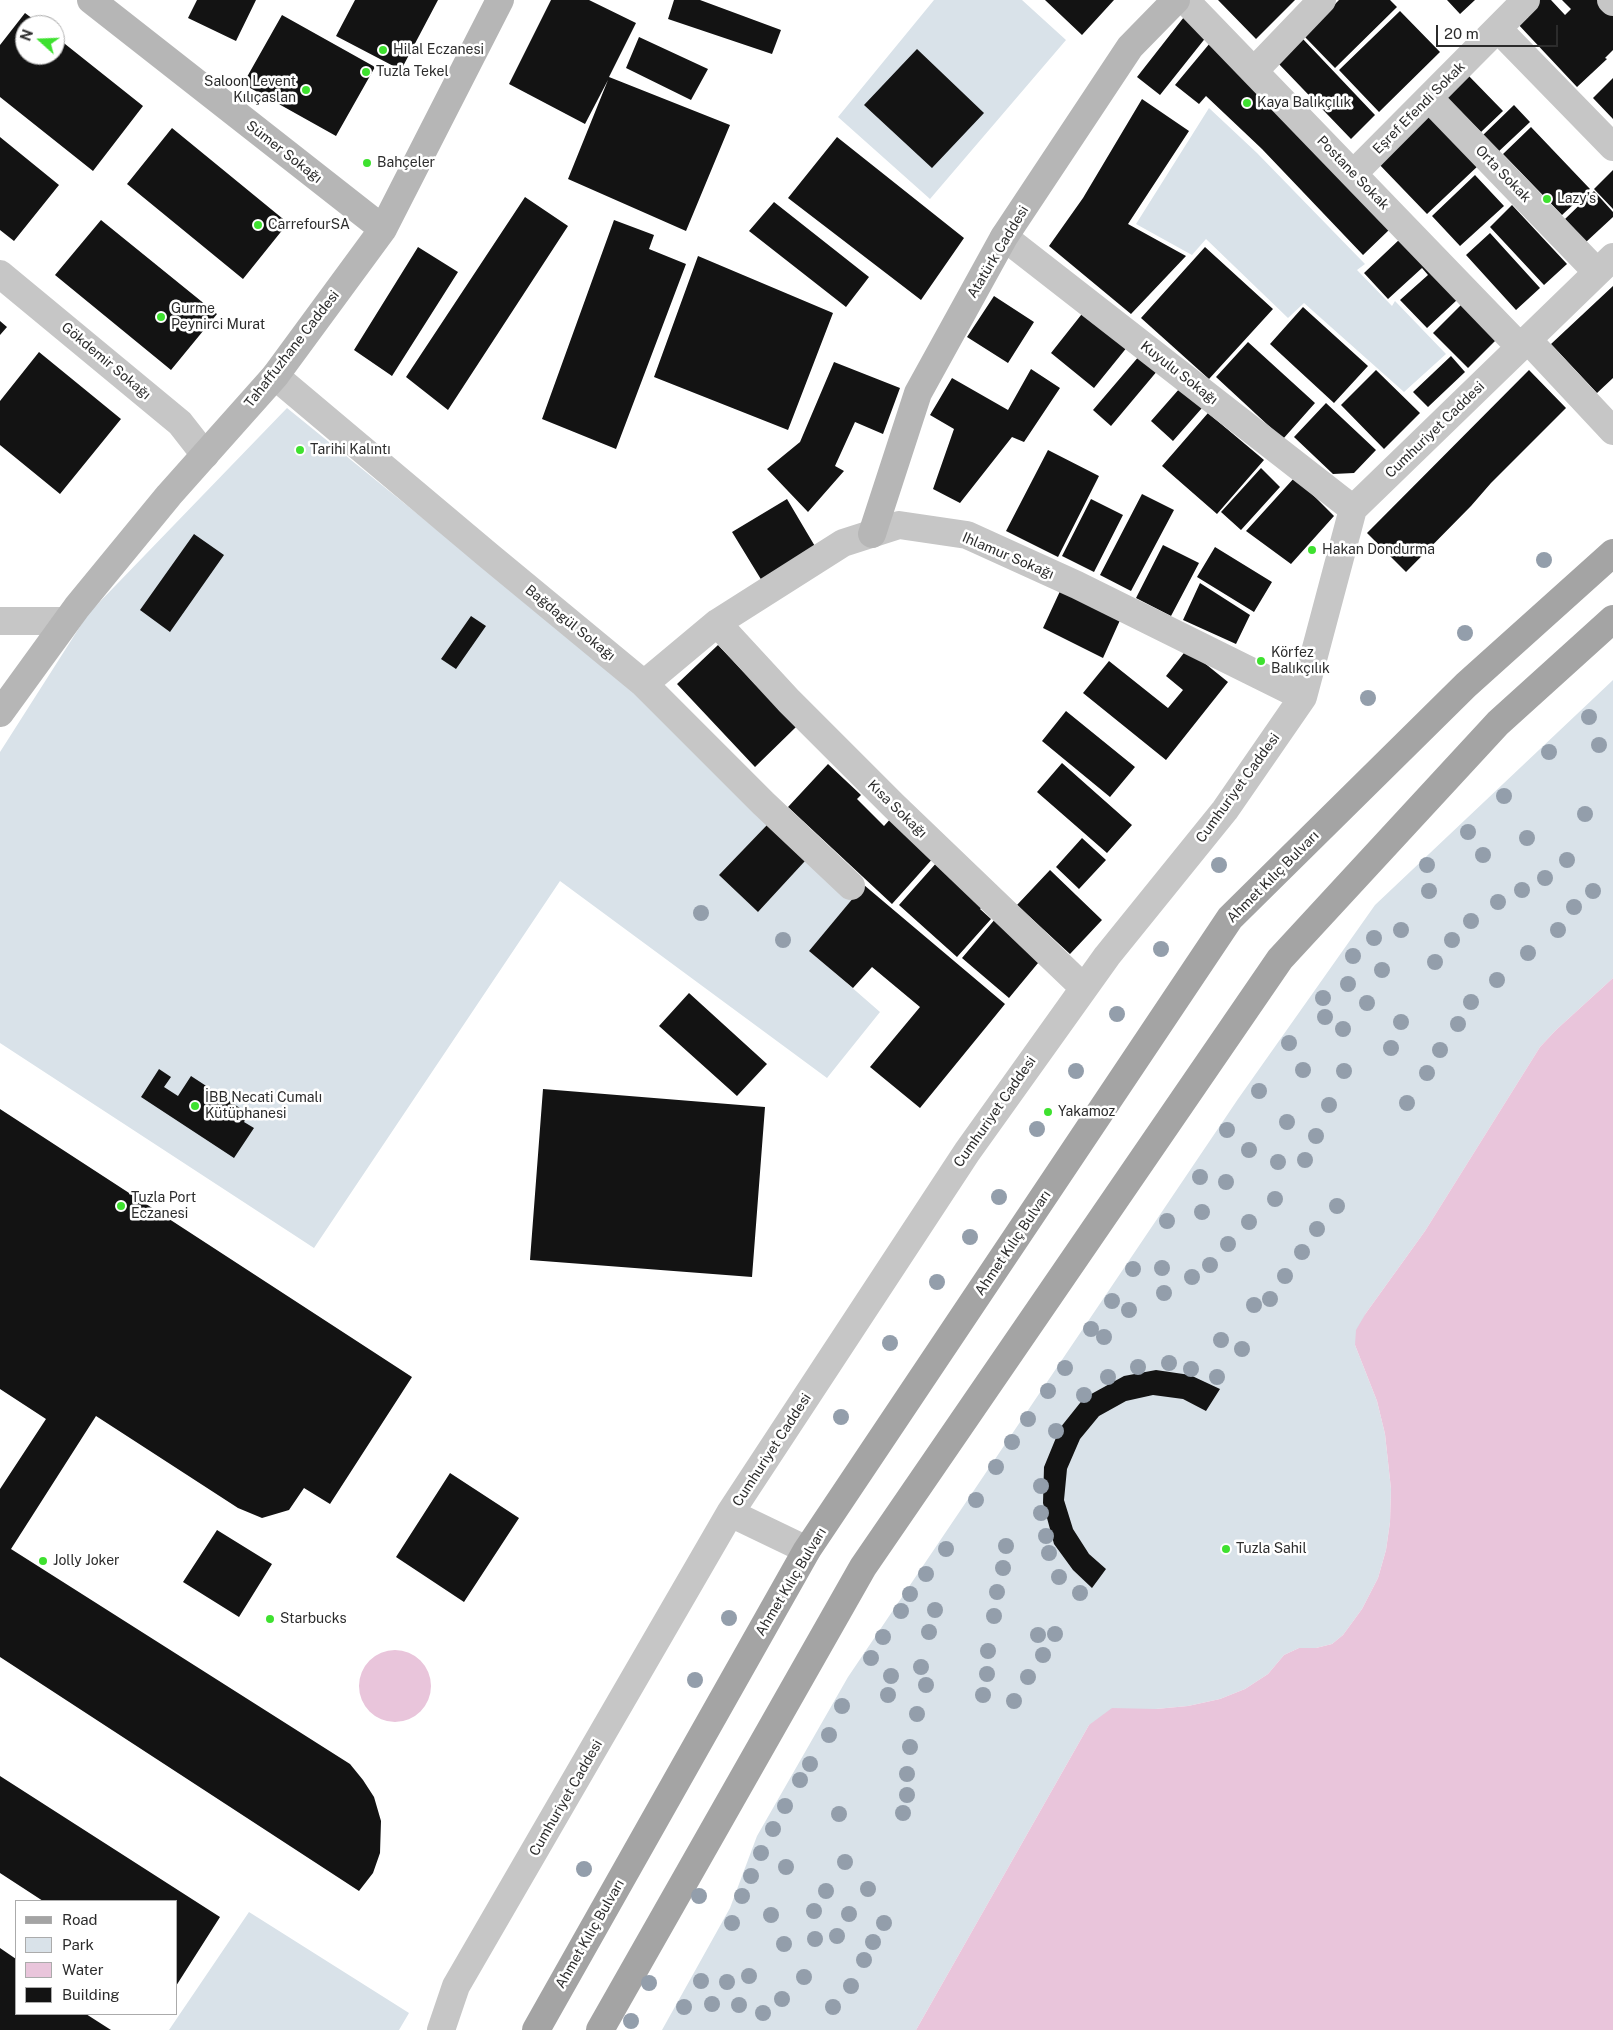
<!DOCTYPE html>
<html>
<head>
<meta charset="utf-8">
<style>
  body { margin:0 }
  #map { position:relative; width:1613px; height:2030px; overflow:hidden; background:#fff; font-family:"Public Sans",sans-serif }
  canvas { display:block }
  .legend { position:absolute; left:15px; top:1900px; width:162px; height:115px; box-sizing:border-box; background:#fff; border:1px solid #ababab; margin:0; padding:6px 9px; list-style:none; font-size:15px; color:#2c2c2c }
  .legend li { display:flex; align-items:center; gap:10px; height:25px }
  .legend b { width:25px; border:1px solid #ababab }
  .north { position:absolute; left:15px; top:15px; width:50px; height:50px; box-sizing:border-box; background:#fff; border:1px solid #ababab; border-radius:50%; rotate:290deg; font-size:14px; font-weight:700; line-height:20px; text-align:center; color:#2c2c2c }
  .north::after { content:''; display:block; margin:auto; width:18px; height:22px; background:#3ee12f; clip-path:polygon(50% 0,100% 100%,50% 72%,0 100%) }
  .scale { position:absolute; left:1436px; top:25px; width:122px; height:22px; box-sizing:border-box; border:2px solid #2c2c2c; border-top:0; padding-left:6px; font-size:15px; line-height:18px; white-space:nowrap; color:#2c2c2c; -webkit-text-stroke:4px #fff; paint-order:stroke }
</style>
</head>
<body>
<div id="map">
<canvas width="1613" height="2030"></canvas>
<ul class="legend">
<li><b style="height:6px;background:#a4a4a4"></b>Road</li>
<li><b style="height:14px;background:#d9e2e9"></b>Park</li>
<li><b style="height:14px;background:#e9c5db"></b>Water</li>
<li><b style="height:14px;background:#131313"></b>Building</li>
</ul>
<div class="north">N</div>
<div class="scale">20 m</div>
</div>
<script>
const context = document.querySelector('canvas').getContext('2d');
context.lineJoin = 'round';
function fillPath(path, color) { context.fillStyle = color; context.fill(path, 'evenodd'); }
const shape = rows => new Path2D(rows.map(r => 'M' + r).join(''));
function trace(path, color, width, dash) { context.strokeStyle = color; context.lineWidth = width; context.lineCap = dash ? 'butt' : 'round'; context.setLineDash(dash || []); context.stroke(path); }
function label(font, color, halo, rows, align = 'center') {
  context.font = font + ' "Public Sans",sans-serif'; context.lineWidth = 5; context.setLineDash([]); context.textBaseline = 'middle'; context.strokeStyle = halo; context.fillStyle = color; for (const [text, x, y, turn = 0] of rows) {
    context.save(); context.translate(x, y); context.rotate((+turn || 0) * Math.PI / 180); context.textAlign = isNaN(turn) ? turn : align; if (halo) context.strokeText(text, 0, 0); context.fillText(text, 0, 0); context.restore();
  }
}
fillPath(shape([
  [934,0,1022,0,1066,40,930,199,838,117],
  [1209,108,1257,153,1365,264,1357,270,1392,306,1395,301,1446,354,1404,392,1304,303,1288,318,1206,239,1192,255,1136,224],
  [287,408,638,693,767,825,720,875,758,912,805,861,853,899,810,951,880,1012,827,1078,560,881,314,1248,0,1043,0,752,88,614],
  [1613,680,1613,978,1556,1030,1540,1047,1425,1231,1366,1313,1355,1345,1377,1401,1385,1434,1391,1489,1390,1522,1386,1550,1378,1578,1362,1609,1343,1635,1332,1644,1316,1648,1299,1648,1284,1655,1268,1674,1245,1689,1220,1699,1188,1706,1156,1709,1089,1725,916,2030,662,2030,730,1908,757,1836,848,1677,1238,1099,1375,905],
  [249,1912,409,2013,399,2030,169,2030]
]), '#d9e2e9');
fillPath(shape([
  [1613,978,1613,2030,916,2030,1089,1725,1112,1708,1156,1709,1188,1706,1220,1699,1245,1689,1268,1674,1284,1655,1299,1648,1316,1648,1332,1644,1343,1635,1362,1609,1378,1578,1386,1550,1390,1522,1391,1489,1385,1434,1377,1401,1355,1345,1356,1330,1366,1313,1425,1231,1540,1047,1556,1030],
  '359 1686a36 36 0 1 1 72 0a36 36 0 1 1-72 0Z'
]), '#e9c5db');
fillPath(shape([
  [197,0,256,0,236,41,188,18],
  [355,0,438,0,401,70,336,36],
  [551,0,589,0,636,23,609,77,730,125,686,231,568,179,608,80,585,124,509,84],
  [674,0,700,0,781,30,772,54,668,19],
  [1045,0,1114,0,1082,35],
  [1218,0,1295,0,1256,39],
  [1339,0,1390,0,1397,7,1335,68,1304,36],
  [1447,0,1475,0,1460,14],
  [1539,0,1551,0,1565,15,1571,9,1562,0,1603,0,1613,12,1613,50,1605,58,1607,59,1577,87,1516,22],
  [1400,11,1440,52,1379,112,1339,70],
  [25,13,41,25,25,25,25,55,55,55,55,36,143,106,93,171,0,97,0,45],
  [282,15,375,67,336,136,243,84],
  [1184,17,1207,36,1160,95,1137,77],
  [639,37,708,69,691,100,626,68],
  [1302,38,1375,115,1351,139,1277,62],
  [1210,43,1390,229,1363,255,1262,149,1206,96,1199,104,1175,85],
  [917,49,984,113,932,168,864,105],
  [1467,74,1503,111,1481,132,1445,96],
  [1613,78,1613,119,1593,98],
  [1142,99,1189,131,1128,224,1186,256,1131,314,1049,246,1083,198],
  [1514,105,1530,122,1497,153,1482,136],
  [1430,110,1480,164,1427,214,1376,161],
  [1531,127,1590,189,1562,215,1503,154],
  [172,128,288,223,243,279,127,184],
  [0,137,59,185,14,241,0,230],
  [837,137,964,238,921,300,788,198],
  [1613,170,1613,209,1594,189],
  [1475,175,1504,206,1460,246,1432,216],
  [1594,191,1613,212,1613,217,1586,242,1565,219],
  [525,197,568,226,448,410,406,377],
  [774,202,869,277,846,307,749,231],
  [1512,205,1567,264,1544,285,1490,227],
  [101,220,217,314,171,370,55,275],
  [614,220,654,235,649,249,686,264,616,449,542,419],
  [1490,233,1540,288,1516,310,1466,255],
  [1401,238,1458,299,1427,328,1400,300,1428,275,1422,268,1388,299,1364,273],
  [418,247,458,272,392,376,354,350],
  [1205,247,1273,309,1209,379,1141,318],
  [698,256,833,313,788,430,654,377],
  [1613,286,1613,378,1597,393,1551,344],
  [994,296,1034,322,1008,363,967,337],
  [1464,302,1499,337,1468,368,1433,333],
  [1303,307,1368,366,1334,403,1270,344],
  [1085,310,1128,346,1094,388,1051,353],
  [0,321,7,327,0,335],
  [1248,342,1315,403,1283,439,1216,377],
  [39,352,121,419,60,494,0,445,0,401],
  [1140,355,1158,370,1111,426,1093,410],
  [1451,356,1465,372,1428,407,1413,392],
  [834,362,900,388,883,434,855,422,835,466,844,471,808,512,767,469,800,442],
  [1031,369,1060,388,1024,442,1012,437,960,503,933,489,954,429,930,415,952,378,1008,410],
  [1376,370,1420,413,1384,449,1341,405],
  [1529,370,1566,408,1491,483,1471,506,1406,572,1367,533],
  [1180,388,1202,408,1173,441,1151,421],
  [1326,403,1376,450,1354,473,1333,474,1294,437],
  [1208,413,1264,460,1217,514,1162,466],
  [1048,450,1099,476,1058,557,1006,531],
  [1261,468,1280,487,1241,530,1221,512],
  [1295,477,1334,516,1291,564,1246,531],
  [1142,494,1174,510,1131,591,1100,575],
  [787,499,816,548,762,581,732,532],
  [1091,499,1123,515,1094,572,1062,556],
  [194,534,224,555,170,632,140,610],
  [1163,545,1199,563,1171,616,1136,598],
  [1215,547,1272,582,1254,612,1197,577],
  [1200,583,1250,615,1236,644,1183,620],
  [1061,589,1121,618,1103,658,1043,628],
  [471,616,486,626,456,669,441,659],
  [718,645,796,727,755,767,677,684],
  [1187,649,1228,682,1166,760,1083,693,1109,661,1168,708,1183,690,1166,676],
  [1066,711,1135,767,1110,797,1042,741],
  [1062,763,1132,825,1107,853,1037,792],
  [828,764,861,795,857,799,884,826,892,817,935,856,892,904,788,807],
  [767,825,805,861,758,912,719,875],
  [1082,838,1106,860,1079,889,1056,867],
  [938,861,986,903,980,909,991,919,957,957,899,905],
  [1050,870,1102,920,1070,954,1017,905],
  [864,885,1005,1004,920,1108,870,1067,920,1007,872,967,853,988,809,951],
  [996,918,1043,957,1009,998,962,958],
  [689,993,767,1064,737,1096,659,1026],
  [159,1069,171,1077,164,1087,178,1096,191,1076,249,1114,244,1122,254,1128,234,1158,141,1097],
  [543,1089,765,1107,752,1277,530,1260],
  [0,1109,412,1377,330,1504,304,1488,289,1510,262,1518,238,1508,96,1416,11,1549,350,1764,363,1780,374,1797,381,1821,380,1853,373,1873,359,1891,0,1657,0,1489,46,1419,0,1389],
  [1156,1370,1190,1375,1220,1389,1206,1411,1183,1399,1153,1395,1126,1401,1099,1416,1080,1439,1067,1469,1064,1500,1073,1529,1089,1554,1106,1569,1092,1588,1073,1570,1054,1544,1043,1503,1044,1467,1060,1428,1084,1398,1124,1376],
  [450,1473,519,1518,464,1602,396,1557],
  [217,1530,272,1564,239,1617,183,1582],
  [0,1776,220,1917,176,1986,176,1901,43,1901,0,1873],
  [0,1948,16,1959,16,2014,86,2014,111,2030,0,2030]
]), '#131313');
trace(shape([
  [1185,0,1520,347],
  [1611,0,1613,2],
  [1498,29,1613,147],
  [1254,71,1322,0],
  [1429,98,1597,272],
  [1353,174,1526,0],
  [1004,237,1353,509],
  [0,274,180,423,205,455],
  [1528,340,1613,431],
  [275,376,489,556,644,684,763,803,851,886],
  [0,621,65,621],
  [717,623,789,701,893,805,1084,988],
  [644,684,717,623,843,543,899,525,967,535,1077,585,1303,697],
  [730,1513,807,1550],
  [441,2030,456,1986,730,1513,967,1152,1107,956,1225,810,1303,697,1353,509,1613,257]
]), '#c6c6c6', 28);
trace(shape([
  [91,0,383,229],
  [872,534,918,393,1004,237,1130,47,1176,0],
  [0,713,77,607,169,495,275,376,383,229,500,0]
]), '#b6b6b6', 28);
trace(shape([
  [536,2030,807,1550,1230,918,1466,685,1613,553],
  [600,2030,863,1567,1280,959,1498,723,1613,619]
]), '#a4a4a4', 28);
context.fillStyle = '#939eab';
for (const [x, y] of [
  [1544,560],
  [1465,633],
  [1368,698],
  [1589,717],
  [1599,745],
  [1549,752],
  [1504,796],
  [1585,814],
  [1468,832],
  [1527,838],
  [1483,855],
  [1567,860],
  [1219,865],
  [1427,865],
  [1545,878],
  [1522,890],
  [1429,891],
  [1593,891],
  [1498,902],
  [1574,907],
  [701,913],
  [1471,921],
  [1401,930],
  [1558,930],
  [1374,938],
  [783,940],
  [1452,940],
  [1161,949],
  [1528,953],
  [1353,956],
  [1435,962],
  [1382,970],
  [1497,980],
  [1348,984],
  [1323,998],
  [1471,1002],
  [1367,1003],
  [1117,1014],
  [1325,1017],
  [1401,1022],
  [1458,1024],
  [1343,1029],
  [1289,1043],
  [1391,1048],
  [1440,1050],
  [1303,1070],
  [1076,1071],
  [1344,1071],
  [1427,1073],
  [1259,1091],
  [1407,1103],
  [1329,1105],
  [1287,1122],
  [1037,1129],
  [1227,1130],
  [1316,1136],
  [1249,1150],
  [1305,1160],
  [1278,1162],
  [1200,1177],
  [1226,1182],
  [999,1197],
  [1275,1199],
  [1337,1206],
  [1202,1212],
  [1167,1221],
  [1249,1222],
  [1317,1229],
  [970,1237],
  [1228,1244],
  [1302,1252],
  [1210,1265],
  [1162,1268],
  [1133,1269],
  [1285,1276],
  [1192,1277],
  [937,1282],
  [1164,1293],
  [1270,1299],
  [1112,1301],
  [1254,1305],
  [1129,1310],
  [1091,1329],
  [1104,1337],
  [1221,1340],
  [890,1343],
  [1242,1349],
  [1169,1363],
  [1138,1367],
  [1065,1368],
  [1191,1369],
  [1108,1377],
  [1217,1377],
  [1048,1391],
  [1084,1395],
  [841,1417],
  [1028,1419],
  [1056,1431],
  [1012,1442],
  [996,1467],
  [1041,1486],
  [976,1500],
  [1041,1513],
  [1046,1536],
  [1006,1546],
  [946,1549],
  [1049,1553],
  [1003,1568],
  [926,1574],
  [1059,1577],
  [997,1592],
  [1080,1593],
  [910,1594],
  [935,1610],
  [901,1611],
  [994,1616],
  [729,1618],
  [929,1632],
  [1055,1634],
  [1038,1635],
  [883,1637],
  [988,1651],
  [1043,1655],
  [871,1658],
  [921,1667],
  [987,1674],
  [891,1676],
  [1028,1677],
  [695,1680],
  [926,1685],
  [888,1695],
  [983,1695],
  [1014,1701],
  [842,1706],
  [917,1714],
  [829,1735],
  [910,1747],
  [810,1764],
  [907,1774],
  [800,1780],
  [907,1795],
  [785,1806],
  [903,1813],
  [839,1814],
  [773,1829],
  [761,1853],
  [845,1862],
  [786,1867],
  [584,1869],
  [751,1876],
  [868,1889],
  [826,1891],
  [699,1896],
  [742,1896],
  [814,1911],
  [849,1914],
  [771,1915],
  [732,1923],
  [884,1923],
  [837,1936],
  [815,1939],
  [873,1942],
  [784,1944],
  [864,1960],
  [749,1976],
  [804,1977],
  [701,1981],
  [727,1982],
  [649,1983],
  [851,1986],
  [782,1999],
  [712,2004],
  [739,2005],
  [684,2007],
  [833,2007],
  [763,2013],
  [631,2021]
]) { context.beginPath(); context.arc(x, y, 8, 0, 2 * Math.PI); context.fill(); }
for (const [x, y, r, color] of [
  [383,50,5,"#3ee12f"],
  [366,72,5,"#3ee12f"],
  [306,90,5,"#3ee12f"],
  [1247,103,5,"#3ee12f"],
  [367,163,5,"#3ee12f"],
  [1547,199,5,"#3ee12f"],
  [258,225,5,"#3ee12f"],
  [161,317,5,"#3ee12f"],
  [300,450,5,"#3ee12f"],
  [1312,550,5,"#3ee12f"],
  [1261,661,5,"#3ee12f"],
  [195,1106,5,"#3ee12f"],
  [1048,1112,5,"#3ee12f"],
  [121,1206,5,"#3ee12f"],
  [1226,1549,5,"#3ee12f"],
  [43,1561,5,"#3ee12f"],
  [270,1619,5,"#3ee12f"]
]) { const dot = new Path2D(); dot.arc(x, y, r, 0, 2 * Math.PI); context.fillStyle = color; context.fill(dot); trace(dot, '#fff', 2); }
label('14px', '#2c2c2c', '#fff', [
  ["Hilal Eczanesi",393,50],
  ["Tuzla Tekel",376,72],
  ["Saloon Levent",296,82,"right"],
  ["Kılıçaslan",296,98,"right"],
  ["Kaya Balıkçılık",1257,103],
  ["Bahçeler",377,163],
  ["Lazy’s",1557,199],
  ["CarrefourSA",268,225],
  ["Gurme",171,309],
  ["Peynirci Murat",171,325],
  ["Tarihi Kalıntı",310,450],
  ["Hakan Dondurma",1322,550],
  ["Körfez",1271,653],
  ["Balıkçılık",1271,669],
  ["İBB Necati Cumalı",205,1098],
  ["Kütüphanesi",205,1114],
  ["Yakamoz",1058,1112],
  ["Tuzla Port",131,1198],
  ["Eczanesi",131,1214],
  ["Tuzla Sahil",1236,1549],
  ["Jolly Joker",53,1561],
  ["Starbucks",280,1619]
], 'left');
label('14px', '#2c2c2c', '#fff', [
  ["Eşref Efendi Sokak",1419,108,-45],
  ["Sümer Sokağı",284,152,38],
  ["Postane Sokak",1353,173,46],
  ["Orta Sokak",1503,174,46],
  ["Atatürk Caddesi",998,252,-59],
  ["Tahaffuzhane Caddesi",292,349,-52],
  ["Gökdemir Sokağı",106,361,40],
  ["Kuyulu Sokağı",1179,373,38],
  ["Cumhuriyet Caddesi",1435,430,-44],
  ["Ihlamur Sokağı",1008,556,23],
  ["Bağdagül Sokağı",570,623,39],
  ["Cumhuriyet Caddesi",1238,788,-54],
  ["Kısa Sokağı",897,809,44],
  ["Ahmet Kılıç Bulvarı",1273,877,-45],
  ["Cumhuriyet Caddesi",995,1112,-55],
  ["Ahmet Kılıç Bulvarı",1013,1243,-56],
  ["Cumhuriyet Caddesi",772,1450,-57],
  ["Ahmet Kılıç Bulvarı",791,1582,-59],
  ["Cumhuriyet Caddesi",566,1798,-60],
  ["Ahmet Kılıç Bulvarı",590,1934,-60]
]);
</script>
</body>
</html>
